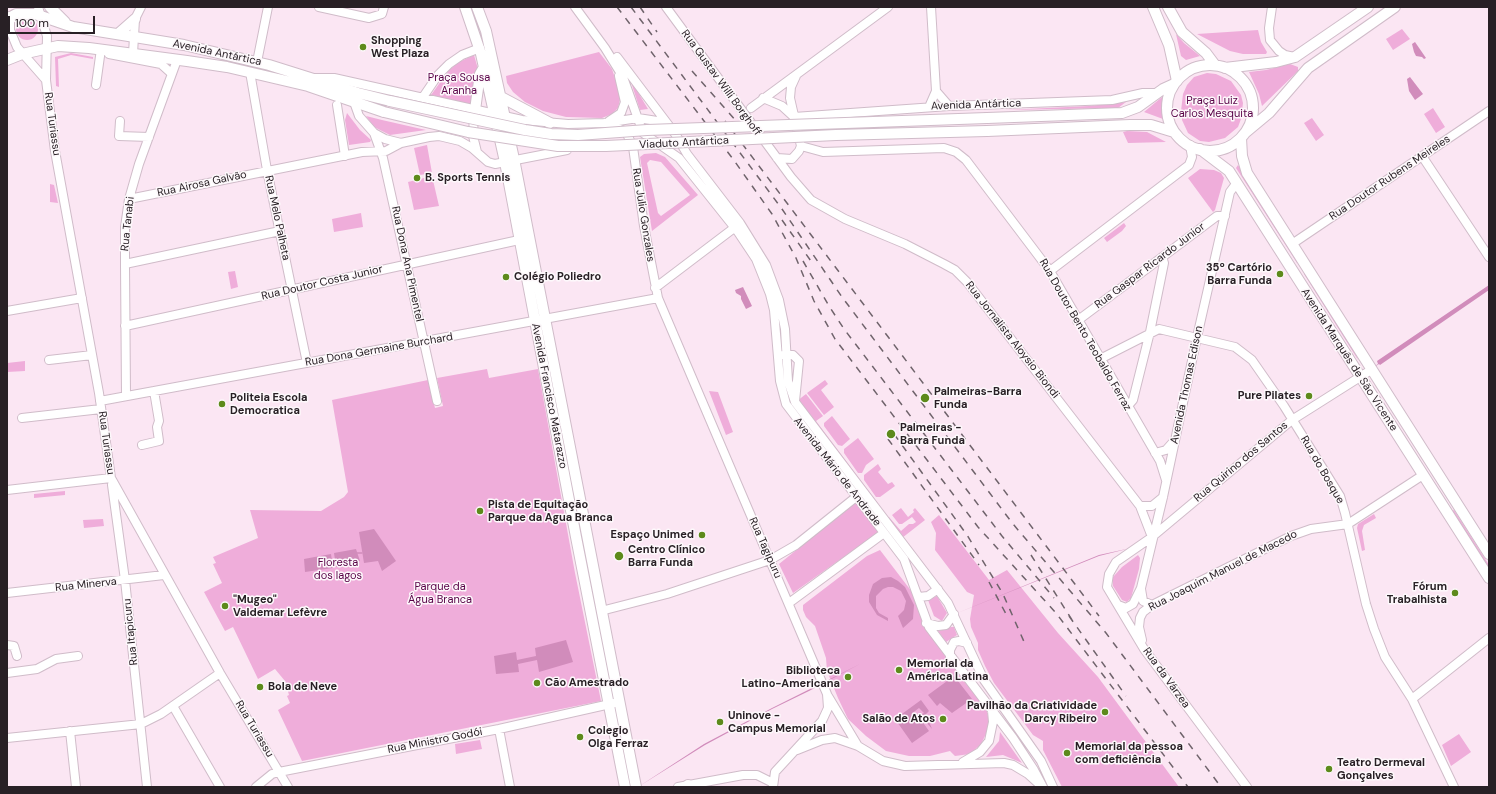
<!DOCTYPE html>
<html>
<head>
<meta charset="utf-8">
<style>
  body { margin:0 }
  #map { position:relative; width:1496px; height:794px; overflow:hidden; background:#fbe6f3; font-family:"DM Sans",sans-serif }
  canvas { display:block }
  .frame { position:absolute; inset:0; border:8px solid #282025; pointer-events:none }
  .scale { position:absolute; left:8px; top:16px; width:87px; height:18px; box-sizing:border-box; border:2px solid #282025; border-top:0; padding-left:5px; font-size:12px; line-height:14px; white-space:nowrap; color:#282025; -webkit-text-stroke:3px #fdf8fb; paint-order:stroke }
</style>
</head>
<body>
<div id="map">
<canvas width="1496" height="794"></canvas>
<div class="frame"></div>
<div class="scale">100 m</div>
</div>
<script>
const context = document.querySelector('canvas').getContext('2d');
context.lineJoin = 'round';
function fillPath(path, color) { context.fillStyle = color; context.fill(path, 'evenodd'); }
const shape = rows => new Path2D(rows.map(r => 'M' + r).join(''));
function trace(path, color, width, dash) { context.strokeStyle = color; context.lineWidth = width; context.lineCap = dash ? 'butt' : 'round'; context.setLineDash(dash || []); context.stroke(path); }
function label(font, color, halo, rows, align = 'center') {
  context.font = font + ' "DM Sans",sans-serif'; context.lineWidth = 3; context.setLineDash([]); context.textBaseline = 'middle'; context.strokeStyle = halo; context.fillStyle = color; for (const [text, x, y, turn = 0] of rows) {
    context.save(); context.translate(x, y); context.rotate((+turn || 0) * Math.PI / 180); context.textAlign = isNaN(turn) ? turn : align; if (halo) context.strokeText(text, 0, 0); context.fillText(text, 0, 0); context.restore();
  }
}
fillPath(shape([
  '16 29a11 11 0 1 1 22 0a11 11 0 1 1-22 0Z',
  [1402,29,1410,39,1393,50,1386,39],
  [1258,30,1261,42,1267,52,1266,54,1243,54,1230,51,1197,34],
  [1176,34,1184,43,1200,56,1186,60,1181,56],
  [599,52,612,69,619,90,620,100,618,108,612,114,602,118,566,117,543,111,525,102,513,92,507,83,506,76],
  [71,53,93,57,93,59,71,55,58,59,59,87,56,86,55,57],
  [474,55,478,69,472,105,431,95,449,70,459,62],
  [1290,64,1298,67,1298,71,1262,106,1259,94,1249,72,1266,70],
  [1207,73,1216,74,1231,81,1241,95,1243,103,1241,119,1238,127,1225,138,1209,142,1200,141,1188,133,1182,120,1181,111,1183,94,1187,85,1194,77],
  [630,79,648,109,640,110],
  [1162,97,1163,119,1144,112],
  [1126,102,1118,108,1005,110,1089,106],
  [1433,108,1445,127,1436,133,1424,114],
  [347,113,360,130,371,140,370,142,349,145,345,120],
  [366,116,382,120,426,130,390,135,374,127],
  [1312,118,1324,135,1316,141,1304,123],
  [1127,131,1147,132,1166,142,1128,143,1123,132],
  [427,145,432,173,420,175,414,148],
  [656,153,665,157,698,195,652,231,640,157,644,154],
  [650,160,661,162,690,195,661,216,658,213,647,163],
  [1238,165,1298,262,1297,263,1236,168],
  [1200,169,1214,170,1221,173,1224,178,1215,210,1213,212,1188,178],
  [432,176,439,206,414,210,408,182],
  [50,184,54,185,58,203,50,202],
  [361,213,363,227,334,232,332,219],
  [1124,223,1126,226,1122,231,1107,242,1104,238],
  [235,271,238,287,231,289,228,272],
  [1305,273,1355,352,1358,360,1304,274],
  [25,361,25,371,7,372,7,363],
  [487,369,489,378,538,369,575,573,601,701,302,761,278,710,290,703,287,696,289,695,285,681,275,669,258,679,233,627,225,631,204,592,222,583,213,564,216,563,213,557,258,538,250,510,321,511,344,497,348,492,332,400,428,380,435,408,443,406,437,378],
  [825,380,828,384,821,390,834,407,824,415,807,393],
  [709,391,718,392,733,432,726,435],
  [806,394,823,416,816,421,880,506,878,507,797,401],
  [832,416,850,439,842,446,838,445,824,426,824,423],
  [858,438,874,459,866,465,862,473,858,473,844,453,844,449],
  [878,464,881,469,878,472,888,484,892,482,895,486,880,497,876,497,864,480,864,475],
  [65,491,65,495,34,498,34,494],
  [856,502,879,532,793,593,779,564],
  [901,508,908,517,914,512,913,510,915,508,925,520,902,538,887,519,889,517,901,531,909,524,913,524,916,522,912,517,902,524,899,524,892,515],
  [1454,510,1489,565,1489,568,1452,511],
  [1374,514,1376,518,1364,525,1362,531,1365,550,1362,551,1357,528,1358,524],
  [939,515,989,580,1007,570,1058,633,1098,677,1179,787,1062,787,1043,750,1043,741,1033,735,994,683,985,666,978,650,978,643,971,627,970,619,974,595,967,592,935,550,936,533,931,522],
  [103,519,104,526,84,528,83,520],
  [880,550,912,592,926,629,987,711,989,723,986,734,981,744,970,754,955,756,950,751,930,756,909,756,886,751,866,736,848,719,838,698,827,671,826,658,815,626,806,617,803,610,803,605,867,556],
  [1138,555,1140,558,1139,569,1131,598,1127,602,1122,600,1113,586,1113,577,1122,567],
  [937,596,947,613,942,621,934,616,928,600],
  [951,627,954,627,957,635,946,642,938,631],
  [1000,732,1022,763,1003,755,986,757,999,741],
  [1459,734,1471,752,1451,766,1442,745],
  [480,740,482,749,456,754,455,744]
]), '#efadda');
fillPath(shape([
  [1415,42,1426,58,1424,59,1422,57,1416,56,1414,52,1412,44],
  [1410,77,1423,94,1415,100,1409,91,1407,79],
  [1489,285,1489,290,1380,365,1379,364,1293,418,1191,503,1131,548,1099,556,955,614,948,615,922,637,860,664,809,691,772,709,705,745,638,787,704,744,772,708,860,664,922,637,948,615,955,614,1099,555,1131,548,1191,503,1293,418,1378,364,1377,361],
  [743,287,752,306,746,309,741,299,741,296,736,293,735,290],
  [374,529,396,561,382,571,378,561,364,563,359,532],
  [356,549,360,561,336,567,334,553],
  [331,554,333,568,305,572,304,559],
  [891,577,898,581,905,587,914,605,913,619,903,628,898,616,904,610,906,601,901,591,893,587,888,587,883,589,876,596,876,608,879,613,888,618,888,621,877,615,869,602,869,595,873,584,882,578],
  [566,640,573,662,539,672,537,660,518,664,519,672,496,674,494,656,516,652,517,660,536,656,535,648],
  [954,676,972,699,952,713,940,703,937,706,928,695],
  [921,700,929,711,926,714,932,729,920,715,924,713,919,708,911,714,915,719,919,717,929,731,912,743,895,719]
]), '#d18cbb');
trace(shape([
  [357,553,362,553],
  [332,561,335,560]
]), '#d18cbb', 1.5);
const minor = shape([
  [38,7,47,36,46,80,55,151,99,393,111,478,220,673,288,787],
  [319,7,369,18,382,14,384,7],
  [575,7,605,48,623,77,643,133,679,158,738,232,756,259,770,294,774,310,780,381,786,404,904,559,929,627,1013,738,1034,770,1043,787],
  [666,7,791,177,811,200,845,219,905,244,944,264,955,270,967,282,1140,506,1152,537],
  [1272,7,1269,28,1270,40,1279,51,1285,55,1294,57],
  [10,16,10,30,17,47,46,80],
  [109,54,161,64,171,73],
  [133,54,135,19,141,7],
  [617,57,676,135,687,154,740,223,766,265,779,300,785,329,788,381,795,402,948,603,984,680,1041,761,1053,787],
  [257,62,268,7],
  [250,72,267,170,307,363],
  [315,78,334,78,522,120,568,124,605,123,638,118,657,121,667,130],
  [96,85,101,49],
  [936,91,949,106],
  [423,97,438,75,449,64,462,55,480,48],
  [763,98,782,106,794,117],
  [354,102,359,116,374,133,383,158,437,401],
  [337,105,345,156],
  [929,107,936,91,931,7],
  [751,108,888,7],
  [474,114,473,136,477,152],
  [794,117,949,106,1112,100,1143,93,1157,93],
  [120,121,119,136,149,137],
  [609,121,621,113,625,102,619,76],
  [605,123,622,130,627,134,633,147,644,226,658,298,827,694,828,708,822,721,775,772,773,787],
  [374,133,385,139,401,143],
  [801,146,823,152,944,148,956,152,966,160,1050,271,1160,461,1166,480],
  [1422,156,1489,257],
  [777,158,792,159,799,151,801,146,790,98,791,87,796,76],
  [129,199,362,152,386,151,401,143,429,137,439,136,460,141,472,148,488,162,495,164,567,150],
  [1292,244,1489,111],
  [125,264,280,231],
  [1050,271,1189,165,1192,157,1190,145],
  [655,288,738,225],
  [7,311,82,298],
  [1077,321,1217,216,1225,216],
  [125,326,519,240],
  [783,355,793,355,799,361,795,401],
  [1100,359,1159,329,1235,347,1252,360,1284,406,1340,496,1345,513,1366,604,1374,629,1385,657,1412,699,1454,787],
  [49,360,92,355],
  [126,396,125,264,125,227,129,199,139,164,177,60],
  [100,401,658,298],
  [1127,407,1133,400,1150,332,1164,263,1162,257],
  [22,418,101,409],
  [142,445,159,441,157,427,159,421,154,391],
  [1155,453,1166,450,1174,441],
  [112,485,125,580,147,787],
  [7,490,111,478],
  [1140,506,1152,506,1163,497],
  [1141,589,1143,601,1152,605],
  [7,593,164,575],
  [919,597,928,596,938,589],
  [789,603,884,533],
  [1118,605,1126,608,1133,604,1141,588,1163,497,1197,337,1230,192,1236,184],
  [601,611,667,594,770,560,796,545,856,497],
  [926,623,938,626,946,625,954,614],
  [1142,640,1139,627,1140,618,1143,612,1152,605,1291,536,1311,529,1348,524,1423,475],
  [7,645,14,646,17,656],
  [950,657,950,650,954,642,959,641,967,643],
  [7,673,37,669,56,659,78,656],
  [828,696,858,746],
  [1412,699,1489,638],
  [173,706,220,787],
  [499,729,510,787],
  [70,731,76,787],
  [7,738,141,724,161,714,220,673],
  [797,750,822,740,835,738,858,746,883,761,905,766,1004,763,1013,765,1028,774,1039,784],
  [963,762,980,752,989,741,993,722,992,711],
  [256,787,272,774,279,772,499,729,619,702],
  [678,787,743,775,757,775,773,783],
  [1247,787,1144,649,1107,587,1109,574,1116,562,1152,537,1292,420,1371,370]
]);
const major = shape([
  [50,7,65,22],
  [465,7,481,54,505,162,576,537,625,787],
  [477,7,486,31,514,159,636,787],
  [1153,7,1169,45,1177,81],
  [1168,7,1182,32,1206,53,1215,65],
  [7,19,16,14,35,14,73,27,184,45,269,65,358,93,390,101],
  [118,34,135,19],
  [7,60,22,54,58,46,89,48,187,61,227,67,308,86,384,112],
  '1167 108a43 43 0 1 1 86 0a43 43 0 1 1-86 0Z',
  [1225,68,1276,62,1295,57,1368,7],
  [501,97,550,123],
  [475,110,480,74,484,67],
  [987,118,1122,113,1138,107,1163,89,1174,84],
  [987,131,1130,125,1151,125,1174,132],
  [1245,133,1269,113,1308,68,1395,7],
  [1241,138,1242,156,1247,173,1489,554],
  [1200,149,1229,171,1489,578],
  [686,787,688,785]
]);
trace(minor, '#d0bcc9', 10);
trace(major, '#d0bcc9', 12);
trace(minor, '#fff', 8);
trace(major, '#fff', 10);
trace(shape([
  [617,7,733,159,772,214,796,258,814,301,835,339,978,527,1056,613,1188,787],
  [631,7,782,209,842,297,1013,524,1106,633,1221,787],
  [640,7,657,32],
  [692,71,737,122],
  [725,121,1099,616],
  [782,220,813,264],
  [803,261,829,306,844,329,1002,536,1054,598],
  [894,434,967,535,1003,594,1025,644],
  [888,439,979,565],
  [1031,555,1072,620],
  [989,582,1006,614],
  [1069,616,1126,696]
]), '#6f636b', 1.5, [7, 7]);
const majorBridge = shape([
  [390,101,525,130,551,134,578,135,647,130,987,118],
  [384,112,468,132,558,146,606,146,836,135,987,131]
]);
trace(majorBridge, '#d0bcc9', 12, []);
trace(majorBridge, '#fff', 10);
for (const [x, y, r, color] of [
  [363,47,4,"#5d8a1b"],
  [417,178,4,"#5d8a1b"],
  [1280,274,4,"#5d8a1b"],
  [506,277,4,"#5d8a1b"],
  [1309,396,4,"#5d8a1b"],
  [925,398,5,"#5d8a1b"],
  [222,404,4,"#5d8a1b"],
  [891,434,5,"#5d8a1b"],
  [480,511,4,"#5d8a1b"],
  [702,535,4,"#5d8a1b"],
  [619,556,5,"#5d8a1b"],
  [1455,593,4,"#5d8a1b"],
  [225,606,4,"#5d8a1b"],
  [899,670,4,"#5d8a1b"],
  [848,677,4,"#5d8a1b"],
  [537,683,4,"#5d8a1b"],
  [260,687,4,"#5d8a1b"],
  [1105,712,4,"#5d8a1b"],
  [943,719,4,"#5d8a1b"],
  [720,722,4,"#5d8a1b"],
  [580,737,4,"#5d8a1b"],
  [1067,753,4,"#5d8a1b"],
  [1329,769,4,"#5d8a1b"]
]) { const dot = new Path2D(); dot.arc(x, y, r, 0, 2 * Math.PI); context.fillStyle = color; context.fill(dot); trace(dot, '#fdf8fb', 1.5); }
label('bold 11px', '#282025', '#fdf8fb', [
  ["Shopping",371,41],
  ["West Plaza",371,54],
  ["B. Sports Tennis",425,178],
  ["35º Cartório",1272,268,"right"],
  ["Barra Funda",1272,281,"right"],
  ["Colégio Poliedro",514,277],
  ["Palmeiras-Barra",934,392],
  ["Funda",934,405],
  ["Pure Pilates",1301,396,"right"],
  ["Politeia Escola",230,398],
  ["Democratica",230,411],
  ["Palmeiras -",900,428],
  ["Barra Funda",900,441],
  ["Pista de Equitação",488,505],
  ["Parque da Agua Branca",488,518],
  ["Espaço Unimed",694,535,"right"],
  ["Centro Clínico",628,550],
  ["Barra Funda",628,563],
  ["Fórum",1447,587,"right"],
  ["Trabalhista",1447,600,"right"],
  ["\"Mugeo\"",233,600],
  ["Valdemar Lefèvre",233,613],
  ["Memorial da",907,664],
  ["América Latina",907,677],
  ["Biblioteca",840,671,"right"],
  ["Latino-Americana",840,684,"right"],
  ["Cão Amestrado",545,683],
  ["Bola de Neve",268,687],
  ["Pavilhão da Criatividade",1097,706,"right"],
  ["Darcy Ribeiro",1097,719,"right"],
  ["Uninove -",728,716],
  ["Campus Memorial",728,729],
  ["Salão de Atos",935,719,"right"],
  ["Colegio",588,731],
  ["Olga Ferraz",588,744],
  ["Memorial da pessoa",1075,747],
  ["com deficiência",1075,760],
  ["Teatro Dermeval",1337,763],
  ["Gonçalves",1337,776]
], 'left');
label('11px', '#282025', '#fdf8fb', [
  ["Avenida Antártica",217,53,12],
  ["Rua Gustav Willi Borghoff",721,83,54],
  ["Avenida Antártica",976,105,-2],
  ["Rua Turiassu",52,124,82],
  ["Viaduto Antártica",684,143,-3],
  ["Rua Doutor Rubens Meireles",1390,178,-34],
  ["Rua Airosa Galvão",202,184,-12],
  ["Rua Julio Gonzales",643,215,81],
  ["Rua Melo Palheta",277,218,78],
  ["Rua Tanabi",128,224,-84],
  ["Rua Dona Ana Pimentel",407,264,78],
  ["Rua Gaspar Ricardo Junior",1150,266,-37],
  ["Rua Doutor Costa Junior",322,283,-13],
  ["Rua Doutor Bento Teobaldo Ferraz",1085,335,60],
  ["Rua Jornalista Aloysio Biondi",1012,340,52],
  ["Rua Dona Germaine Burchard",379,350,-10],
  ["Avenida Marquês de São Vicente",1349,360,57],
  ["Avenida Thomas Edison",1187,385,-78],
  ["Avenida Francisco Matarazzo",549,396,79],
  ["Rua Turiassu",106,443,82],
  ["Rua Quirino dos Santos",1241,462,-40],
  ["Rua do Bosque",1322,470,60],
  ["Avenida Mário de Andrade",837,472,52],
  ["Rua Tagipuru",765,548,66],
  ["Rua Joaquim Manuel de Macedo",1223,571,-27],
  ["Rua Minerva",86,585,-6],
  ["Rua Itapicuru",131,632,-96],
  ["Rua da Várzea",1166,678,54],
  ["Rua Turiassu",254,729,59],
  ["Rua Ministro Godói",435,741,-11]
]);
label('11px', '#570146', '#fdf8fb', [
  ["Praça Sousa",459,78],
  ["Aranha",459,91],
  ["Praça Luiz",1212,101],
  ["Carlos Mesquita",1212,114],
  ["Floresta",338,563],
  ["dos lagos",338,576],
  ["Parque da",440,587],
  ["Água Branca",440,600]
]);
</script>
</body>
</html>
